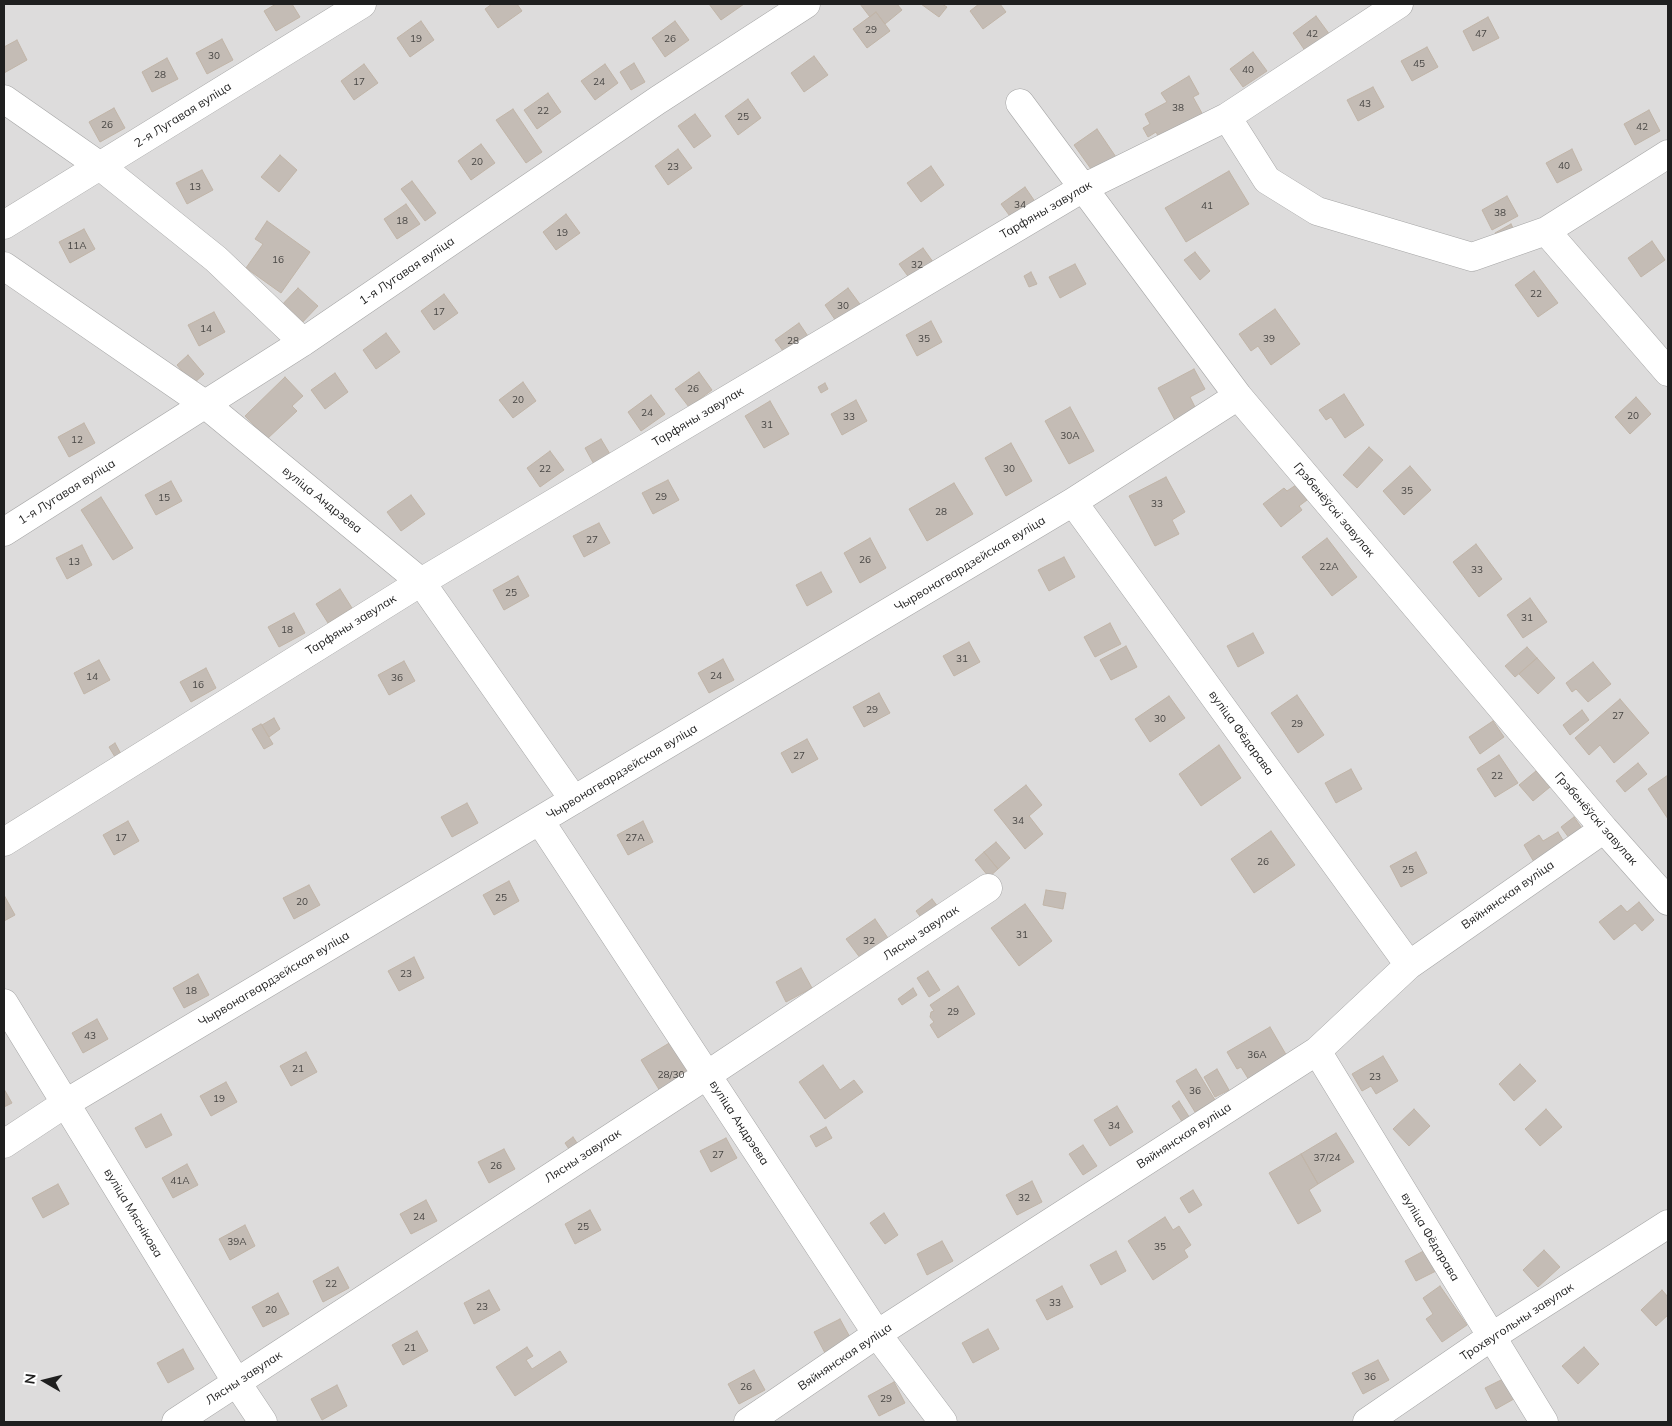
<!DOCTYPE html>
<html>
<head>
<meta charset="utf-8">
<style>
  body { margin:0 }
  #map { position:relative; width:1672px; height:1426px; overflow:hidden; background:#f0ede5; font-family:Mulish,sans-serif }
  canvas { display:block }
  .frame { position:absolute; inset:0; border:5px solid #1f1f1f; pointer-events:none }
  .north { position:absolute; left:20px; top:1356px; width:50px; height:50px; -webkit-text-stroke:4px #fff; paint-order:stroke; rotate:278deg; font-size:14px; font-weight:700; line-height:20px; text-align:center; color:#1f1f1f }
  .north::after { content:''; display:block; margin:auto; width:18px; height:22px; background:#1f1f1f; clip-path:polygon(50% 0,100% 100%,50% 72%,0 100%) }
</style>
</head>
<body>
<div id="map">
<canvas width="1672" height="1426"></canvas>
<div class="frame"></div>
<div class="north">N</div>
</div>
<script>
const context = document.querySelector('canvas').getContext('2d');
context.lineJoin = 'round';
function fillPath(path, color) { context.fillStyle = color; context.fill(path, 'evenodd'); }
const shape = rows => new Path2D(rows.map(r => 'M' + r).join(''));
function trace(path, color, width, dash) { context.strokeStyle = color; context.lineWidth = width; context.lineCap = dash ? 'butt' : 'round'; context.setLineDash(dash || []); context.stroke(path); }
function label(font, color, halo, rows, align = 'center') {
  context.font = font + ' Mulish,sans-serif'; context.lineWidth = 4; context.setLineDash([]); context.textBaseline = 'middle'; context.strokeStyle = halo; context.fillStyle = color; for (const [text, x, y, turn = 0] of rows) {
    context.save(); context.translate(x, y); context.rotate((+turn || 0) * Math.PI / 180); context.textAlign = isNaN(turn) ? turn : align; if (halo) context.strokeText(text, 0, 0); context.fillText(text, 0, 0); context.restore();
  }
}
fillPath(shape([
  [4,4,1668,4,1668,1422,4,1422]
]), '#dddcdc');
const building = shape([
  [276,4,292,4,300,17,276,31,264,11,276,4],
  [492,4,517,4,522,11,498,28,485,9,492,4],
  [709,4,744,4,721,20,709,4],
  [860,4,897,4,902,10,885,24,876,12,870,17,860,4],
  [921,4,942,4,947,7,939,17,921,4],
  [979,4,1000,4,1006,12,983,29,970,11,979,4],
  [876,12,890,31,867,48,853,29,876,12],
  [1316,16,1330,35,1306,52,1293,33,1316,16],
  [1488,17,1499,38,1473,51,1463,31,1488,17],
  [421,21,434,40,410,57,397,38,421,21],
  [675,21,689,40,665,57,652,38,675,21],
  [222,39,233,60,207,74,196,53,222,39],
  [17,40,27,60,4,73,4,47,17,40],
  [1427,47,1438,67,1412,81,1401,61,1427,47],
  [1253,52,1267,71,1243,87,1230,69,1253,52],
  [814,56,828,75,804,92,791,73,814,56],
  [167,58,178,79,152,92,142,72,167,58],
  [634,63,645,82,631,90,620,72,634,63],
  [364,64,378,83,354,100,341,81,364,64],
  [605,64,618,83,595,100,581,81,605,64],
  [1189,76,1199,94,1193,97,1203,115,1164,147,1156,132,1148,137,1143,128,1150,124,1145,114,1167,102,1161,93,1189,76],
  [1373,87,1384,107,1358,121,1347,100,1373,87],
  [548,93,561,112,537,129,524,110,548,93],
  [748,99,761,118,738,135,725,116,748,99],
  [114,108,125,128,100,142,89,122,114,108],
  [513,109,542,152,526,163,496,120,513,109],
  [1649,110,1660,131,1635,145,1624,124,1649,110],
  [695,114,711,136,694,148,678,126,695,114],
  [1097,129,1118,160,1096,176,1074,145,1097,129],
  [481,144,495,163,471,180,458,161,481,144],
  [678,149,692,168,668,185,655,166,678,149],
  [1572,149,1582,170,1557,183,1546,163,1572,149],
  [280,155,297,170,279,192,261,177,280,155],
  [931,166,944,185,921,202,907,183,931,166],
  [202,170,213,190,187,204,176,183,202,170],
  [1229,171,1249,204,1186,242,1165,208,1229,171],
  [412,181,436,213,425,221,401,189,412,181],
  [1025,187,1038,206,1015,223,1001,204,1025,187],
  [1507,196,1518,216,1492,230,1482,210,1507,196],
  [406,204,420,224,397,239,384,219,406,204],
  [566,214,580,233,556,250,543,232,566,214],
  [267,221,310,252,281,293,246,268,263,244,255,239,267,221],
  [1511,224,1515,232,1499,241,1495,233,1511,224],
  [84,229,95,249,70,263,59,242,84,229],
  [1652,241,1665,260,1641,277,1628,258,1652,241],
  [923,248,936,266,913,283,899,264,923,248],
  [1195,252,1210,271,1200,280,1184,260,1195,252],
  [1075,264,1086,284,1060,298,1049,277,1075,264],
  [1534,271,1558,303,1538,317,1515,285,1534,271],
  [1031,272,1037,284,1029,287,1024,276,1031,272],
  [298,288,318,306,298,327,278,309,298,288],
  [848,288,862,307,838,324,825,305,848,288],
  [444,294,458,313,434,330,421,311,444,294],
  [1275,309,1300,344,1271,365,1258,346,1251,351,1239,334,1275,309],
  [214,312,225,332,199,346,188,325,214,312],
  [931,321,942,342,917,356,906,335,931,321],
  [799,323,812,342,789,359,775,340,799,323],
  [386,333,400,352,376,369,363,350,386,333],
  [188,355,204,374,193,384,177,365,188,355],
  [1194,369,1205,389,1190,397,1198,413,1177,424,1158,388,1194,369],
  [699,372,712,390,689,407,675,389,699,372],
  [335,373,348,392,325,409,311,390,335,373],
  [285,377,303,396,292,406,297,411,267,439,245,416,285,377],
  [523,382,536,401,513,418,499,400,523,382],
  [825,383,828,389,821,393,818,387,825,383],
  [1344,394,1364,425,1345,438,1331,417,1326,420,1319,410,1344,394],
  [651,395,665,414,641,431,628,412,651,395],
  [1636,397,1651,414,1630,434,1615,417,1636,397],
  [856,400,867,421,842,435,831,414,856,400],
  [770,401,789,434,764,448,745,416,770,401],
  [1070,407,1094,451,1069,464,1045,421,1070,407],
  [84,423,95,443,69,457,58,437,84,423],
  [601,439,613,459,596,468,585,448,601,439],
  [1011,443,1032,481,1006,496,985,458,1011,443],
  [1369,447,1383,460,1357,488,1343,475,1369,447],
  [550,451,564,470,540,487,527,468,550,451],
  [1410,466,1431,490,1404,515,1383,491,1410,466],
  [1166,477,1185,512,1172,520,1179,534,1155,546,1129,496,1166,477],
  [668,480,679,500,653,514,642,493,668,480],
  [171,481,182,501,156,515,145,495,171,481],
  [954,483,973,514,927,541,909,509,954,483],
  [1296,485,1307,500,1299,506,1302,510,1281,527,1263,504,1284,488,1287,491,1296,485],
  [411,495,425,514,401,531,387,512,411,495],
  [101,497,133,548,113,560,81,510,101,497],
  [599,523,610,543,584,557,573,536,599,523],
  [870,538,886,568,860,583,844,553,870,538],
  [1327,538,1357,577,1332,596,1302,557,1327,538],
  [1476,544,1502,579,1479,597,1453,562,1476,544],
  [82,545,92,565,67,579,56,558,82,545],
  [1064,557,1075,577,1049,591,1038,570,1064,557],
  [821,572,832,592,807,606,796,585,821,572],
  [518,576,529,596,504,610,493,590,518,576],
  [340,589,352,608,328,623,316,604,340,589],
  [1530,598,1547,622,1523,638,1507,615,1530,598],
  [294,613,305,633,279,647,268,627,294,613],
  [1110,623,1121,644,1095,657,1084,637,1110,623],
  [1253,633,1264,653,1238,667,1227,646,1253,633],
  [969,642,980,662,954,676,943,656,969,642],
  [1126,646,1137,667,1111,680,1100,660,1126,646],
  [1527,647,1537,658,1515,677,1505,666,1527,647],
  [1537,658,1555,678,1538,694,1519,674,1537,658],
  [723,659,734,680,709,693,698,673,723,659],
  [99,660,110,680,84,694,74,673,99,660],
  [404,661,415,681,389,695,378,675,404,661],
  [1593,662,1611,684,1588,702,1576,689,1572,692,1566,683,1593,662],
  [206,668,216,688,191,702,180,682,206,668],
  [879,693,890,713,864,727,853,707,879,693],
  [1297,695,1324,735,1298,753,1271,713,1297,695],
  [1169,696,1185,718,1150,742,1135,719,1169,696],
  [1620,699,1649,733,1614,763,1600,745,1589,755,1575,738,1620,699],
  [1582,710,1589,720,1570,735,1563,725,1582,710],
  [274,718,280,729,269,737,262,725,274,718],
  [1493,721,1504,737,1480,754,1469,737,1493,721],
  [261,724,273,744,264,749,252,729,261,724],
  [807,739,818,759,792,773,781,753,807,739],
  [115,743,121,754,115,757,109,747,115,743],
  [1219,745,1241,778,1201,806,1179,774,1219,745],
  [1499,755,1518,783,1495,797,1477,769,1499,755],
  [1638,763,1647,774,1625,792,1616,781,1638,763],
  [1351,769,1362,789,1336,803,1325,783,1351,769],
  [1536,771,1550,787,1533,801,1519,785,1536,771],
  [1668,775,1668,819,1648,789,1668,775],
  [1026,785,1042,805,1029,816,1043,834,1025,849,994,810,1026,785],
  [467,803,478,823,452,837,441,817,467,803],
  [1574,817,1591,841,1578,850,1561,827,1574,817],
  [128,821,139,841,114,855,103,835,128,821],
  [643,821,653,842,628,855,617,835,643,821],
  [1271,831,1295,865,1254,893,1231,859,1271,831],
  [1558,832,1575,860,1544,879,1524,845,1539,835,1543,841,1558,832],
  [996,842,1010,858,998,869,984,852,996,842],
  [984,852,998,869,989,877,975,860,984,852],
  [1416,852,1427,873,1401,887,1390,866,1416,852],
  [509,881,519,901,494,915,483,895,509,881],
  [309,885,320,905,294,919,283,898,309,885],
  [1046,890,1066,893,1063,909,1043,905,1046,890],
  [4,895,15,915,4,921,4,895],
  [932,899,948,920,932,932,916,911,932,899],
  [1639,902,1654,920,1642,931,1635,923,1614,940,1599,922,1621,905,1627,912,1639,902],
  [1025,904,1052,941,1019,966,991,928,1025,904],
  [875,919,892,944,864,963,846,939,875,919],
  [414,957,424,978,399,991,388,971,414,957],
  [801,968,812,988,786,1002,776,982,801,968],
  [928,971,940,990,929,997,917,978,928,971],
  [198,974,209,995,184,1008,173,988,198,974],
  [958,986,975,1014,938,1038,930,1025,934,1022,930,1017,931,1012,934,1011,930,1005,958,986],
  [913,988,917,995,902,1005,898,999,913,988],
  [97,1019,108,1039,83,1053,72,1033,97,1019],
  [1270,1027,1288,1058,1249,1080,1241,1067,1237,1069,1227,1052,1270,1027],
  [671,1042,701,1091,671,1109,641,1060,671,1042],
  [306,1052,317,1072,291,1086,280,1066,306,1052],
  [1383,1056,1398,1081,1376,1094,1371,1086,1362,1091,1352,1074,1383,1056],
  [1520,1064,1536,1081,1514,1101,1499,1084,1520,1064],
  [823,1065,840,1090,854,1080,863,1092,825,1119,799,1082,823,1065],
  [1196,1069,1215,1100,1195,1112,1176,1081,1196,1069],
  [1217,1069,1229,1090,1215,1097,1204,1077,1217,1069],
  [226,1082,237,1102,211,1116,200,1096,226,1082],
  [4,1089,12,1103,4,1107,4,1089],
  [1179,1101,1195,1126,1188,1131,1172,1106,1179,1101],
  [1117,1106,1133,1132,1110,1146,1094,1120,1117,1106],
  [1414,1109,1430,1126,1409,1146,1393,1129,1414,1109],
  [1546,1109,1562,1127,1540,1146,1525,1129,1546,1109],
  [161,1114,172,1135,146,1148,135,1128,161,1114],
  [826,1127,832,1138,816,1147,810,1136,826,1127],
  [1336,1133,1354,1162,1318,1184,1301,1154,1336,1133],
  [573,1137,581,1149,573,1155,565,1143,573,1137],
  [726,1138,737,1158,711,1172,700,1151,726,1138],
  [1083,1145,1097,1166,1083,1175,1069,1154,1083,1145],
  [504,1149,515,1169,489,1183,478,1162,504,1149],
  [1301,1154,1318,1184,1309,1190,1321,1211,1298,1224,1269,1173,1301,1154],
  [187,1164,198,1185,173,1198,162,1178,187,1164],
  [1032,1181,1042,1202,1017,1215,1006,1195,1032,1181],
  [58,1184,69,1204,43,1218,32,1198,58,1184],
  [1193,1190,1202,1205,1189,1213,1180,1198,1193,1190],
  [426,1200,437,1221,411,1234,400,1214,426,1200],
  [590,1210,601,1230,575,1244,565,1224,590,1210],
  [884,1213,898,1235,885,1244,870,1223,884,1213],
  [1165,1217,1173,1230,1179,1226,1191,1245,1184,1250,1188,1257,1153,1280,1128,1241,1165,1217],
  [245,1225,255,1246,230,1260,219,1239,245,1225],
  [942,1241,953,1261,927,1275,917,1254,942,1241],
  [1431,1247,1442,1268,1416,1281,1405,1261,1431,1247],
  [1544,1250,1560,1267,1538,1287,1523,1270,1544,1250],
  [1116,1251,1126,1271,1101,1285,1090,1265,1116,1251],
  [338,1267,349,1288,323,1302,313,1281,338,1267],
  [1062,1286,1073,1307,1047,1320,1036,1300,1062,1286],
  [1440,1286,1467,1325,1442,1342,1426,1319,1433,1314,1423,1298,1440,1286],
  [489,1290,500,1310,474,1324,464,1303,489,1290],
  [1662,1290,1668,1297,1668,1315,1656,1326,1641,1310,1662,1290],
  [278,1293,289,1314,263,1327,252,1307,278,1293],
  [840,1319,851,1339,825,1353,814,1332,840,1319],
  [988,1329,999,1349,973,1363,962,1343,988,1329],
  [417,1331,428,1351,403,1365,392,1345,417,1331],
  [527,1347,533,1356,526,1360,532,1369,560,1351,567,1362,515,1396,496,1367,527,1347],
  [1584,1347,1599,1364,1578,1384,1562,1366,1584,1347],
  [183,1349,194,1369,168,1383,157,1363,183,1349],
  [1378,1360,1389,1380,1363,1394,1352,1373,1378,1360],
  [754,1370,765,1390,739,1404,728,1384,754,1370],
  [1511,1375,1521,1395,1496,1409,1485,1388,1511,1375],
  [894,1382,905,1403,879,1416,868,1396,894,1382],
  [337,1385,347,1406,322,1420,311,1399,337,1385]
]);
fillPath(building, '#c4bcb5');
trace(building, '#c1b5a8', 1);
const minor = shape([
  [4,99,100,166,216,259,303,342],
  [1020,103,1238,396,1604,829,1668,901],
  [1227,117,1267,180,1317,211,1472,257,1546,231,1668,154],
  [4,225,362,4],
  [1546,231,1668,372],
  [4,266,206,405,421,582,574,800],
  [1073,502,1409,965],
  [4,532,303,342,658,100,806,4],
  [540,821,877,1334,943,1422],
  [4,842,421,582,1083,188,1227,117,1399,4],
  [4,1003,237,1383,263,1422],
  [1317,1051,1544,1422],
  [4,1144,66,1103,1073,502,1238,396],
  [176,1422,707,1075,988,888],
  [748,1422,877,1334,1317,1051,1409,965,1604,829],
  [1367,1422,1491,1337,1668,1224]
]);
trace(minor, '#a6a6a6', 29);
trace(minor, '#fff', 28);
label('10px', '#484644', null, [
  ["29",871,30],
  ["42",1312,34],
  ["47",1481,34],
  ["19",416,39],
  ["26",670,39],
  ["30",214,56],
  ["45",1419,64],
  ["40",1248,70],
  ["28",160,75],
  ["17",359,82],
  ["24",599,82],
  ["43",1365,104],
  ["38",1178,108],
  ["22",543,111],
  ["25",743,117],
  ["26",107,125],
  ["42",1642,127],
  ["20",477,162],
  ["40",1564,166],
  ["23",673,167],
  ["13",195,187],
  ["34",1020,205],
  ["41",1207,206],
  ["38",1500,213],
  ["18",402,221],
  ["19",562,233],
  ["11А",77,246],
  ["16",278,260],
  ["32",917,265],
  ["22",1536,294],
  ["30",843,306],
  ["17",439,312],
  ["14",206,329],
  ["35",924,339],
  ["39",1269,339],
  ["28",793,341],
  ["26",693,389],
  ["20",518,400],
  ["24",647,413],
  ["20",1633,416],
  ["33",849,417],
  ["31",767,425],
  ["30А",1070,436],
  ["12",77,440],
  ["22",545,469],
  ["30",1009,469],
  ["35",1407,491],
  ["29",661,497],
  ["15",164,498],
  ["33",1157,504],
  ["28",941,512],
  ["27",592,540],
  ["26",865,560],
  ["13",74,562],
  ["22А",1329,567],
  ["33",1477,570],
  ["25",511,593],
  ["31",1527,618],
  ["18",287,630],
  ["31",962,659],
  ["24",716,676],
  ["14",92,677],
  ["36",397,678],
  ["16",198,685],
  ["29",872,710],
  ["27",1618,716],
  ["30",1160,719],
  ["29",1297,724],
  ["27",799,756],
  ["22",1497,776],
  ["34",1018,821],
  ["17",121,838],
  ["27А",635,838],
  ["26",1263,862],
  ["25",1408,870],
  ["25",501,898],
  ["20",302,902],
  ["31",1022,935],
  ["32",869,941],
  ["23",406,974],
  ["18",191,991],
  ["29",953,1012],
  ["43",90,1036],
  ["36А",1257,1055],
  ["21",298,1069],
  ["28/30",671,1075],
  ["23",1375,1077],
  ["36",1195,1091],
  ["19",219,1099],
  ["34",1114,1126],
  ["27",718,1155],
  ["37/24",1327,1158],
  ["26",496,1166],
  ["41А",180,1181],
  ["32",1024,1198],
  ["24",419,1217],
  ["25",583,1227],
  ["39А",237,1242],
  ["35",1160,1247],
  ["22",331,1284],
  ["33",1055,1303],
  ["23",482,1307],
  ["20",271,1310],
  ["21",410,1348],
  ["36",1370,1377],
  ["26",746,1387],
  ["29",886,1399]
]);
label('12px', '#1f1f1f', '#fff', [
  ["2-я Лугавая вуліца",183,115,-32],
  ["Тарфяны завулак",1046,210,-30],
  ["1-я Лугавая вуліца",407,271,-34],
  ["Тарфяны завулак",698,417,-31],
  ["1-я Лугавая вуліца",67,492,-32],
  ["вуліца Андрэева",322,500,39],
  ["Грэбенёўскі завулак",1334,510,50],
  ["Чырвонагвардзейская вуліца",970,564,-31],
  ["Тарфяны завулак",351,625,-32],
  ["вуліца Фёдарава",1241,733,54],
  ["Чырвонагвардзейская вуліца",622,772,-31],
  ["Грэбенёўскі завулак",1596,819,49],
  ["Вяйнянская вуліца",1508,895,-35],
  ["Лясны завулак",921,933,-34],
  ["Чырвонагвардзейская вуліца",274,979,-31],
  ["вуліца Андрэева",739,1123,57],
  ["Вяйнянская вуліца",1184,1136,-33],
  ["Лясны завулак",583,1156,-33],
  ["вуліца Мяснікова",133,1213,59],
  ["вуліца Фёдарава",1430,1237,59],
  ["Трохвугольны завулак",1517,1322,-33],
  ["Вяйнянская вуліца",845,1357,-34],
  ["Лясны завулак",244,1378,-33]
]);
</script>
</body>
</html>
